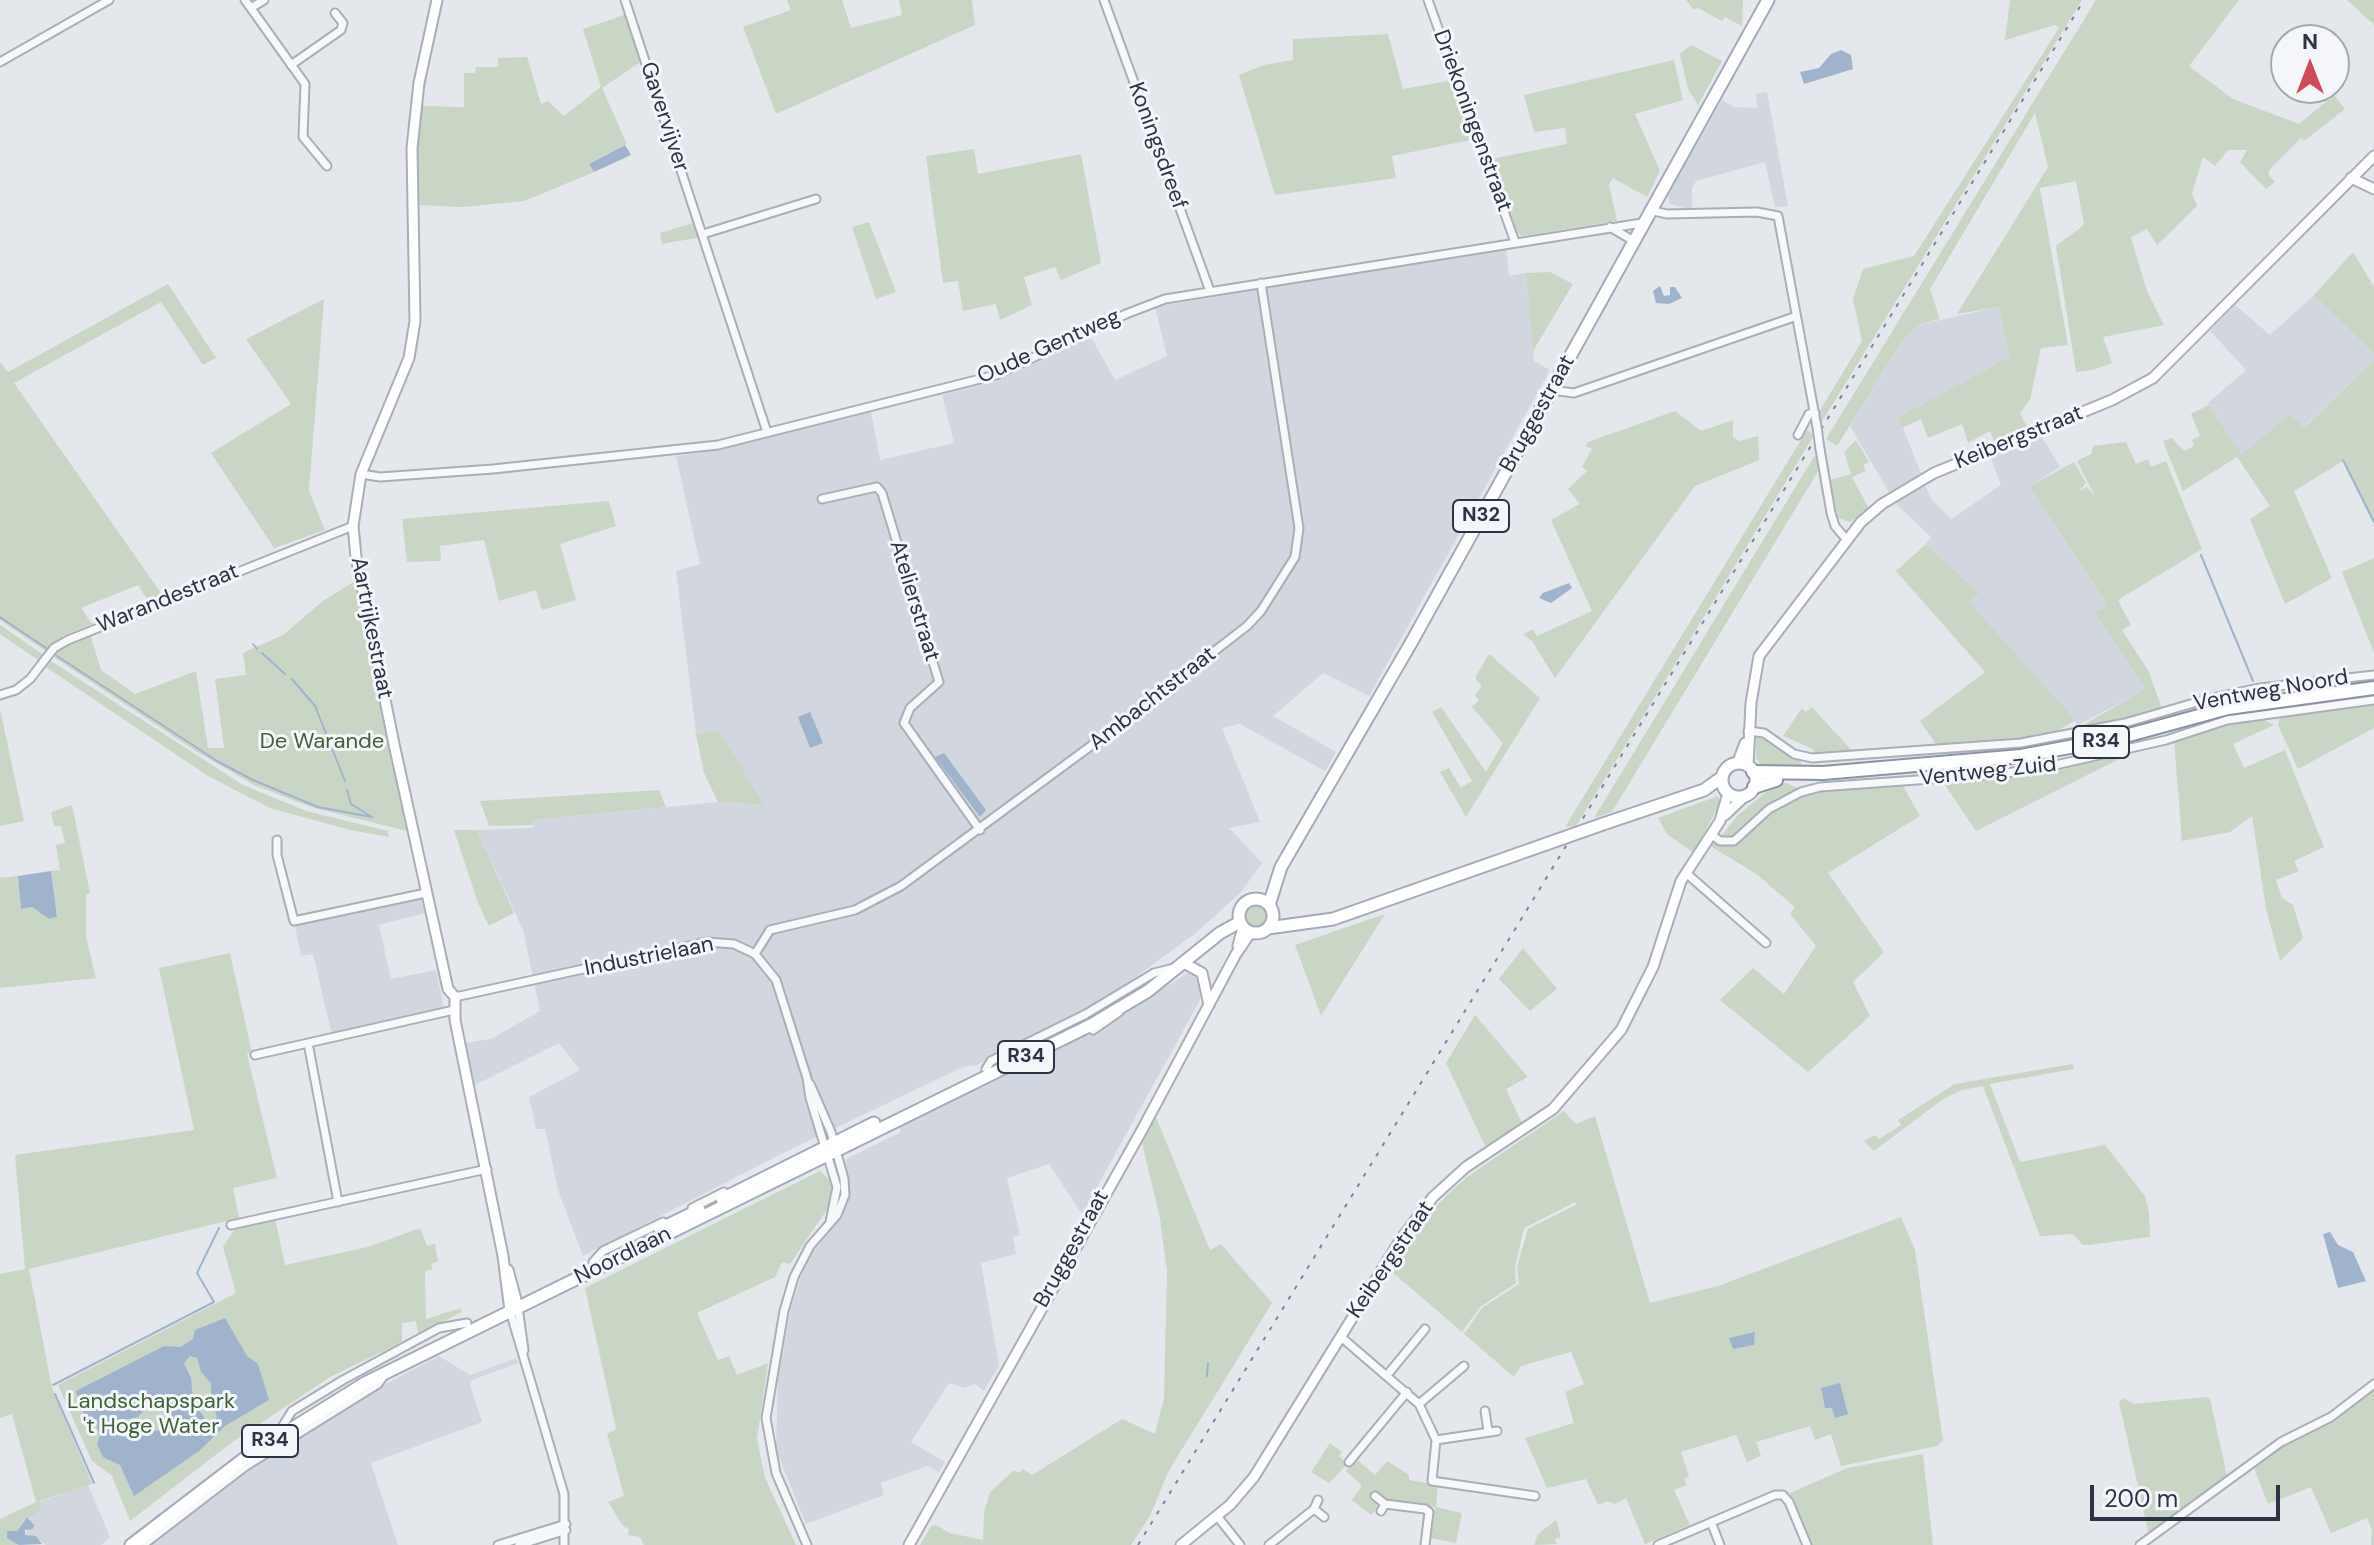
<!DOCTYPE html>
<html>
<head>
<meta charset="utf-8">
<style>
  body { margin:0 }
  #map { position:relative; width:2374px; height:1545px; overflow:hidden; background:#e4e7ec; font-family:"DM Sans",sans-serif }
  canvas { display:block }
  .north { position:absolute; left:2270px; top:24px; width:80px; height:80px; box-sizing:border-box; background:#f4f6f9; border:2px solid #a4a8b1; border-radius:50%; rotate:0deg; font-size:22px; font-weight:700; line-height:32px; text-align:center; color:#2b3445 }
  .north::after { content:''; display:block; margin:auto; width:28px; height:36px; background:#d1495b; clip-path:polygon(50% 0,100% 100%,50% 72%,0 100%) }
  .scale { position:absolute; left:2090px; top:1485px; width:190px; height:36px; box-sizing:border-box; border:4px solid #2b3445; border-top:0; padding-left:10px; font-size:24px; line-height:28px; white-space:nowrap; color:#2b3445; -webkit-text-stroke:6px #f4f6f9; paint-order:stroke }
</style>
</head>
<body>
<div id="map">
<canvas width="2374" height="1545"></canvas>
<div class="north">N</div>
<div class="scale">200 m</div>
</div>
<script>
const context = document.querySelector('canvas').getContext('2d');
context.lineJoin = 'round';
function fillPath(path, color) { context.fillStyle = color; context.fill(path, 'evenodd'); }
const shape = rows => new Path2D(rows.map(r => 'M' + r).join(''));
function trace(path, color, width, dash) { context.strokeStyle = color; context.lineWidth = width; context.lineCap = dash ? 'butt' : 'round'; context.setLineDash(dash || []); context.stroke(path); }
function label(font, color, halo, rows, align = 'center') {
  context.font = font + ' "DM Sans",sans-serif'; context.lineWidth = 6; context.setLineDash([]); context.textBaseline = 'middle'; context.strokeStyle = halo; context.fillStyle = color; for (const [text, x, y, turn = 0] of rows) {
    context.save(); context.translate(x, y); context.rotate((+turn || 0) * Math.PI / 180); context.textAlign = isNaN(turn) ? turn : align; if (halo) context.strokeText(text, 0, 0); context.fillText(text, 0, 0); context.restore();
  }
}
fillPath(shape([
  [1767,92,1788,206,1775,207,1765,162,1696,181,1692,189,1692,210,1670,204,1668,196,1672,187,1722,100,1734,107,1757,108,1756,94],
  [1506,248,1509,276,1526,273,1534,361,1550,370,1369,696,1323,673,1273,716,1336,752,1325,771,1240,724,1222,728,1260,822,1229,828,1262,863,1241,892,1197,932,1103,1001,977,1065,963,1067,781,1154,583,1256,558,1190,545,1129,536,1129,529,1097,580,1070,559,1043,475,1085,465,1043,491,1039,540,1011,523,930,477,830,533,828,534,820,718,802,762,805,719,730,696,734,676,571,700,564,676,456,713,451,871,412,880,460,954,443,942,395,1002,379,1091,337,1115,380,1167,356,1155,307],
  [2314,295,2374,354,2374,360,2303,428,2290,415,2242,454,2208,403,2246,370,2210,331,2235,305,2270,335],
  [1999,307,2009,357,1899,418,1921,474,1890,494,1850,426,1903,340,1918,325],
  [2041,435,2060,467,2030,486,2107,605,2096,613,2147,689,2078,725,1969,602,1978,592,1926,544,1931,537,1893,501,1924,484,1933,501,1951,519,2001,485,1990,456],
  [420,897,425,913,379,925,391,979,436,970,444,1009,332,1035,313,954,301,956,295,926],
  [1189,972,1199,981,1200,1000,1082,1214,1049,1164,1007,1178,1020,1235,1013,1237,1016,1254,981,1263,999,1365,984,1391,975,1384,964,1388,949,1383,911,1442,945,1462,939,1472,927,1466,881,1483,884,1495,806,1524,776,1450,778,1381,791,1307,800,1279,813,1251,832,1228,848,1196,846,1159,901,1132,899,1127,1094,1032],
  [439,1356,470,1375,516,1358,518,1363,472,1380,470,1385,482,1422,371,1463,398,1545,147,1545,234,1477,362,1396],
  [88,1485,110,1537,101,1545,46,1545,34,1536,25,1535,31,1518,27,1517,42,1509,40,1502]
]), '#d2d6de');
fillPath(shape([
  [787,0,842,0,851,28,902,15,899,0,972,0,975,25,776,114,743,27,791,10],
  [1686,0,1743,0,1742,26,1725,17,1722,21,1698,8,1694,10],
  [2010,0,2082,0,1821,423,1819,412,1862,341,1853,299,1863,269,1914,256,2059,28,2055,25,2005,40],
  [2096,0,2239,0,2189,66,2233,99,2299,124,2334,95,2345,109,2304,141,2301,138,2271,168,2268,174,2275,182,2266,189,2240,162,2247,150,2228,150,2215,166,2203,157,2192,194,2197,206,2157,245,2147,229,2131,237,2147,291,2164,325,2103,337,2112,363,2093,370,2076,372,2056,246,2084,225,2076,181,2040,188,2068,345,2041,348,2030,400,2020,413,2028,429,1995,443,1990,431,1968,443,1962,424,1928,438,1921,419,1902,428,1898,418,2009,357,1999,307,1957,314,2048,167,2035,113,1930,289,1940,319,1920,324,1903,340,1837,446,1826,439],
  [2347,0,2374,0,2374,25],
  [627,14,642,61,602,88,627,144,590,163,594,172,524,201,462,207,416,205,416,129,420,106,464,107,464,73,475,73,476,67,498,67,498,58,527,57,541,104,548,101,564,116,601,87,583,29],
  [1388,34,1403,89,1453,80,1476,139,1392,156,1396,178,1275,195,1239,75,1264,65,1293,60,1293,39],
  [1691,45,1722,61,1698,105,1688,89,1680,54],
  [1674,60,1683,100,1635,114,1660,171,1647,197,1613,178,1609,184,1617,221,1522,236,1517,233,1491,159,1567,144,1565,128,1534,132,1524,95],
  [974,149,978,174,1081,154,1101,263,1061,280,1055,267,1024,277,1032,305,1000,320,996,304,963,311,958,281,943,283,926,156],
  [696,222,701,237,662,244,660,233],
  [869,222,896,292,876,299,852,227],
  [2353,252,2374,287,2374,354,2314,295],
  [1550,272,1573,284,1533,351,1526,273],
  [168,284,216,358,203,365,161,302,14,383,163,596,149,602,138,585,81,608,92,624,62,636,62,640,47,652,0,620,0,362,8,372],
  [324,299,309,491,325,530,274,548,211,453,291,404,246,339],
  [2374,360,2374,524,2343,461,2294,491,2332,578,2285,604,2250,519,2270,506,2237,457,2183,491,2163,441,2172,438,2184,451,2194,446,2192,440,2200,436,2191,414,2209,405,2242,454,2290,414,2304,428],
  [1675,411,1701,431,1733,420,1733,437,1739,441,1758,436,1759,460,1695,486,1555,678,1532,641,1523,634,1533,629,1537,636,1592,611,1551,520,1580,504,1568,489,1587,471,1582,467,1592,449,1586,446,1588,442],
  [1807,430,1814,435,1711,605,1576,826,1565,827],
  [1856,440,1869,462,1863,465,1866,471,1852,477,1869,509,1850,522,1838,518,1830,480,1851,474,1844,452],
  [2126,442,2136,464,2148,459,2151,467,2166,461,2202,549,2118,600,2131,625,2122,630,2149,672,2162,709,2069,733,2146,689,2095,612,2107,605,2030,486,2074,462,2086,483,2078,492,2087,487,2095,496,2077,461,2091,454,2093,446],
  [1815,455,1820,468,1612,812,1594,818],
  [609,501,616,526,560,544,576,600,542,610,536,590,499,601,484,540,440,546,441,561,407,562,402,519],
  [1926,544,1979,593,1969,602,2075,720,2049,736,1938,747,1920,721,1985,672,1896,571],
  [2374,558,2374,653,2342,572],
  [355,581,407,831,311,807,254,785,194,750,52,656,63,646,90,634,101,670,135,694,196,671,208,748,224,748,215,679,246,675,243,653,283,635,323,601],
  [0,625,45,656,41,662,0,634],
  [1489,654,1540,698,1466,817,1440,772,1449,768,1461,788,1472,781,1432,712,1441,707,1486,772,1503,743,1472,707,1479,700,1475,695,1482,686,1475,678],
  [51,661,243,785,306,811,388,831,389,837,350,830,270,808,208,776,46,667],
  [2374,703,2374,728,2298,769,2278,725,2280,716],
  [1812,707,1855,754,1813,755,1813,749,1783,736,1802,708,1806,712],
  [0,709,24,821,0,826],
  [2262,719,2274,725,2233,744,2244,768,2285,750,2324,847,2294,861,2299,871,2276,880,2282,898,2293,905,2303,938,2280,961,2266,909,2252,816,2230,832,2182,841,2174,740,2229,723],
  [719,730,764,805,718,802,704,773,696,734],
  [1756,736,1767,738,1782,752,1801,760,1801,771,1765,772,1756,758],
  [2135,751,1976,831,1943,782,2042,771],
  [1786,783,1800,789,1768,804,1733,836,1721,836,1738,815,1772,787],
  [1902,784,1920,816,1828,873,1884,952,1853,982,1870,1016,1808,1072,1720,1000,1753,968,1784,994,1816,946,1790,914,1795,907,1755,873,1710,846,1715,841,1733,846,1765,816,1802,796,1824,790],
  [659,790,666,807,534,820,533,825,489,826,480,801],
  [1718,796,1720,803,1694,853,1667,834,1658,818],
  [72,805,90,893,86,895,86,937,96,978,0,988,0,878,18,876,21,908,32,907,49,919,57,917,51,871,60,870,56,845,65,843,61,826,54,826,51,812],
  [454,830,477,830,514,913,489,926,478,903],
  '1246 916a10 10 0 1 1 20 0a10 10 0 1 1-20 0Z',
  [1385,914,1321,1016,1295,945],
  [1523,948,1557,989,1530,1011,1499,979],
  [230,953,252,1053,247,1054,277,1178,233,1188,239,1218,29,1269,52,1388,92,1484,40,1501,42,1509,23,1521,17,1531,7,1532,19,1545,0,1545,0,1519,36,1502,12,1414,0,1418,0,1274,25,1269,15,1155,194,1130,159,968],
  [1475,1015,1528,1077,1506,1089,1523,1126,1486,1148,1446,1063],
  [2073,1064,2074,1069,1990,1084,2020,1162,2105,1145,2145,1196,2149,1212,2150,1237,2088,1245,2083,1245,2073,1234,2040,1236,1983,1086,1962,1090,1943,1099,1874,1151,1864,1141,1875,1135,1879,1139,1901,1125,1898,1120,1955,1084],
  [1564,1111,1576,1124,1595,1116,1650,1303,1718,1286,1901,1217,1915,1250,1943,1441,1937,1446,1841,1466,1831,1434,1815,1440,1810,1426,1756,1442,1761,1456,1747,1462,1736,1435,1681,1452,1689,1476,1684,1479,1687,1485,1674,1490,1690,1525,1645,1544,1626,1498,1615,1504,1607,1501,1598,1505,1586,1479,1547,1488,1525,1438,1574,1423,1565,1392,1584,1384,1571,1352,1521,1366,1514,1377,1464,1334,1482,1308,1519,1284,1517,1267,1528,1229,1576,1205,1575,1202,1524,1228,1515,1266,1516,1283,1480,1307,1462,1332,1391,1271,1427,1216,1447,1195,1467,1177],
  [1156,1117,1210,1250,1221,1244,1272,1303,1168,1472,1151,1514,1131,1545,920,1545,931,1526,936,1525,950,1533,983,1540,984,1512,990,1492,1014,1470,1019,1473,1023,1469,1032,1475,1122,1419,1155,1434,1164,1398,1167,1271,1160,1218,1142,1143],
  [820,1171,832,1182,830,1205,790,1264,782,1262,775,1277,697,1313,718,1360,729,1356,737,1375,768,1363,757,1439,765,1478,796,1545,644,1545,640,1537,628,1535,629,1529,623,1526,608,1502,624,1496,607,1434,616,1429,585,1288],
  [275,1218,285,1265,368,1247,420,1228,427,1246,435,1244,438,1261,431,1264,433,1269,425,1271,426,1319,460,1308,462,1312,418,1334,416,1321,402,1323,402,1342,330,1377,231,1443,130,1521,112,1476,92,1461,58,1385,236,1293,223,1247,236,1227],
  [2374,1389,2374,1545,2371,1545,2372,1530,2367,1518,2331,1533,2311,1487,2268,1504,2253,1465,2284,1443,2338,1417],
  [2205,1397,2210,1399,2227,1476,2149,1535,2119,1402,2123,1398,2134,1404],
  [1330,1443,1342,1452,1339,1456,1347,1464,1329,1483,1311,1472],
  [1923,1454,1933,1545,1811,1545,1790,1493,1847,1468],
  [1356,1459,1375,1475,1387,1461,1409,1475,1409,1480,1438,1485,1436,1507,1462,1513,1456,1543,1431,1538,1435,1507,1376,1500,1377,1508,1371,1515,1352,1500,1362,1486,1346,1471],
  [1556,1520,1561,1537,1555,1539,1557,1544,1534,1545,1538,1534]
]), '#c9d6c5');
fillPath(shape([
  [1841,50,1851,55,1853,69,1804,84,1800,72,1819,68,1831,54],
  [625,145,631,155,594,172,589,164],
  [1660,286,1664,296,1670,295,1670,287,1675,287,1682,298,1669,304,1656,303,1653,291],
  [1569,583,1572,588,1551,603,1539,598,1543,593],
  [810,712,823,743,810,748,798,717],
  [944,753,986,810,980,817,935,757],
  [51,871,57,917,49,919,32,907,21,909,18,876],
  [2330,1232,2338,1245,2353,1252,2366,1281,2338,1288,2323,1234],
  [225,1318,247,1356,258,1364,269,1400,225,1426,199,1451,134,1496,120,1465,103,1457,97,1444,100,1435,96,1425,86,1421,76,1391,164,1346,181,1347,193,1339,195,1330],
  [190,1356,197,1358,201,1372,211,1383,211,1397,217,1417,213,1422,206,1420,193,1401,191,1378,184,1363],
  [156,1398,166,1399,170,1408,159,1430,124,1437,117,1434,114,1426,118,1421,138,1417],
  [1755,1332,1754,1345,1733,1349,1729,1338],
  [1840,1383,1848,1414,1835,1418,1832,1408,1825,1408,1821,1388],
  [27,1517,34,1525,33,1529,25,1530,25,1535,36,1536,42,1544,19,1545,7,1538,7,1531,17,1531]
]), '#9fb4cc');
trace(shape([
  [2343,460,2374,522],
  [2201,555,2253,681],
  [0,617,49,650],
  [253,644,257,649],
  [262,653,285,674],
  [54,654,217,761,253,780,318,807,372,817,351,804,347,790],
  [292,679,315,706,345,781],
  [1207,1376,1208,1363],
  [53,1385,214,1302,197,1273,219,1228],
  [55,1394,94,1483]
]), '#9fb4cc', 2);
const street = shape([
  [245,0,305,84,303,137,327,166],
  [625,0,767,432],
  [1104,0,1210,291],
  [1428,0,1515,242],
  [251,8,264,0],
  [0,62,109,0],
  [291,65,341,30,343,23,335,13],
  [1649,210,1667,214,1757,212,1778,216,1817,427],
  [1610,227,1632,240],
  [703,234,816,199],
  [1551,390,1574,393,1794,317],
  [1798,435,1809,414,1815,413],
  [1820,449,1831,513,1835,526,1846,539],
  [361,474,380,477,493,469,718,445,996,375,1126,314,1165,299,1642,223],
  [822,499,872,488,877,487,882,493,939,682,910,708,904,723,980,830],
  [0,695,16,690,30,679,54,648,68,640,353,526],
  [1748,731,1764,733,1794,754,1812,758,2021,743,2125,723,2204,700,2260,688,2374,675],
  [1711,834,1720,841,1734,841,1769,809,1801,792,1820,787,2000,774,2051,766,2166,740,2227,720,2374,700],
  [277,840,277,855,294,921,426,893],
  [1686,873,1766,943],
  [755,954,770,930,855,910,901,886,1107,734,1247,626,1261,611,1295,557,1299,528,1261,283],
  [455,997,707,942,734,944,755,954,776,980,807,1078,810,1098,837,1187,830,1222],
  [1093,1030,1119,1012],
  [308,1043,338,1202],
  [255,1055,454,1010],
  [986,1069,991,1061,1086,1014,1154,973,1174,968],
  [692,1208,724,1192],
  [231,1225,487,1169],
  [593,1262,603,1251,663,1222],
  [518,1307,524,1350],
  [510,1311,564,1494,564,1545],
  [1341,1337,1419,1404,1436,1440,1432,1481,1535,1496],
  [1388,1374,1425,1329],
  [1419,1404,1464,1366],
  [1485,1411,1488,1431],
  [282,1427,292,1411,343,1380,439,1328,467,1323],
  [1436,1440,1497,1431],
  [1349,1462,1407,1392],
  [1375,1496,1385,1504],
  [1314,1509,1324,1517],
  [1381,1511,1385,1504,1425,1509,1429,1512,1425,1545],
  [1217,1516,1240,1545],
  [1711,1522,1720,1545],
  [143,1545,246,1466,378,1384,383,1377],
  [498,1545,566,1524],
  [519,1545,566,1530],
  [807,1545,776,1473,766,1418,784,1311,794,1277,810,1246,837,1215,845,1195,844,1179,831,1132,810,1084],
  [1269,1545,1314,1509,1318,1500],
  [1658,1545,1775,1495,1783,1495,1789,1502,1807,1545],
  [2140,1545,2281,1442,2331,1417,2374,1384]
]);
const secondary = shape([
  [437,0,419,83,412,148,415,321,409,358,361,474,353,526,356,557,394,744,448,989,455,997,455,1020,503,1256,510,1311],
  [2351,178,2374,189],
  [1737,764,1745,743],
  [1748,766,1751,703,1759,656,1861,522,1882,504,1934,473,2112,400,2153,378,2374,156],
  [1725,815,1745,796],
  [1238,946,1243,927],
  [1184,963,1202,973,1209,1005],
  [508,1270,518,1307],
  [909,1545,1142,1130,1236,954,1251,932],
  [1181,1545,1230,1505,1254,1477,1401,1239,1433,1197,1466,1167,1553,1109,1621,1030,1653,967,1681,881,1720,821,1728,793]
]);
const primary = shape([
  '1722 780a17 17 0 1 1 34 0a17 17 0 1 1-34 0Z',
  [1603,824,1704,790,1722,777],
  '1239 916a17 17 0 1 1 34 0a17 17 0 1 1-34 0Z',
  [1269,905,1281,867,1411,643,1768,0],
  [1268,928,1333,919,1549,843],
  [722,1199,874,1123],
  [660,1229,699,1210],
  [131,1545,246,1457,365,1383,1091,1025,1148,991,1220,933,1240,922]
]);
const highway = shape([
  [1753,772,1823,773,2021,756,2118,738,2228,708,2374,688],
  [1754,787,1776,780]
]);
trace(street, '#a9aeb7', 11);
trace(secondary, '#a9aeb7', 13);
trace(primary, '#a3abb8', 15);
trace(highway, '#8b94a3', 16);
trace(street, '#f7f8fa', 7);
trace(secondary, '#fff', 9);
trace(primary, '#fff', 11);
trace(highway, '#fff', 12);
trace(shape([
  [1138,1545,2084,0]
]), '#7d8696', 2, [4, 8]);
const streetBridge = shape([
  [1817,427,1820,449]
]);
const primaryBridge = shape([
  [1549,843,1603,824]
]);
trace(streetBridge, '#a9aeb7', 11, []);
trace(primaryBridge, '#a3abb8', 15, []);
trace(streetBridge, '#f7f8fa', 7);
trace(primaryBridge, '#fff', 11);
for (const [x, y, w] of [
  [1481,516,56],
  [2101,742,56],
  [1026,1057,56],
  [270,1441,56]
]) { const box = new Path2D(); box.roundRect(x - w / 2, y - 16, w, 32, 6); context.fillStyle = '#f4f6f9'; context.fill(box); trace(box, '#2b3445', 2); }
label('bold 20px', '#2b3445', null, [
  ["N32",1481,516],
  ["R34",2101,742],
  ["R34",1026,1057],
  ["R34",270,1441]
]);
label('22px', '#2b3445', '#f4f6f9', [
  ["Gavervijver",664,117,72],
  ["Driekoningenstraat",1472,121,70],
  ["Koningsdreef",1157,146,70],
  ["Oude Gentweg",1049,347,-24],
  ["Bruggestraat",1538,414,-61],
  ["Keibergstraat",2019,438,-22],
  ["Warandestraat",168,599,-22],
  ["Atelierstraat",914,601,73],
  ["Aartrijkestraat",371,628,79],
  ["Ventweg Noord",2271,691,-10],
  ["Ambachtstraat",1153,699,-38],
  ["Ventweg Zuid",1988,772,-6],
  ["Industrielaan",649,957,-11],
  ["Bruggestraat",1072,1249,-61],
  ["Noordlaan",623,1256,-26],
  ["Keibergstraat",1391,1260,-56]
]);
label('22px', '#3f6138', '#f4f6f9', [
  ["De Warande",322,742],
  ["Landschapspark",151,1402],
  ["'t Hoge Water",151,1427]
]);
</script>
</body>
</html>
